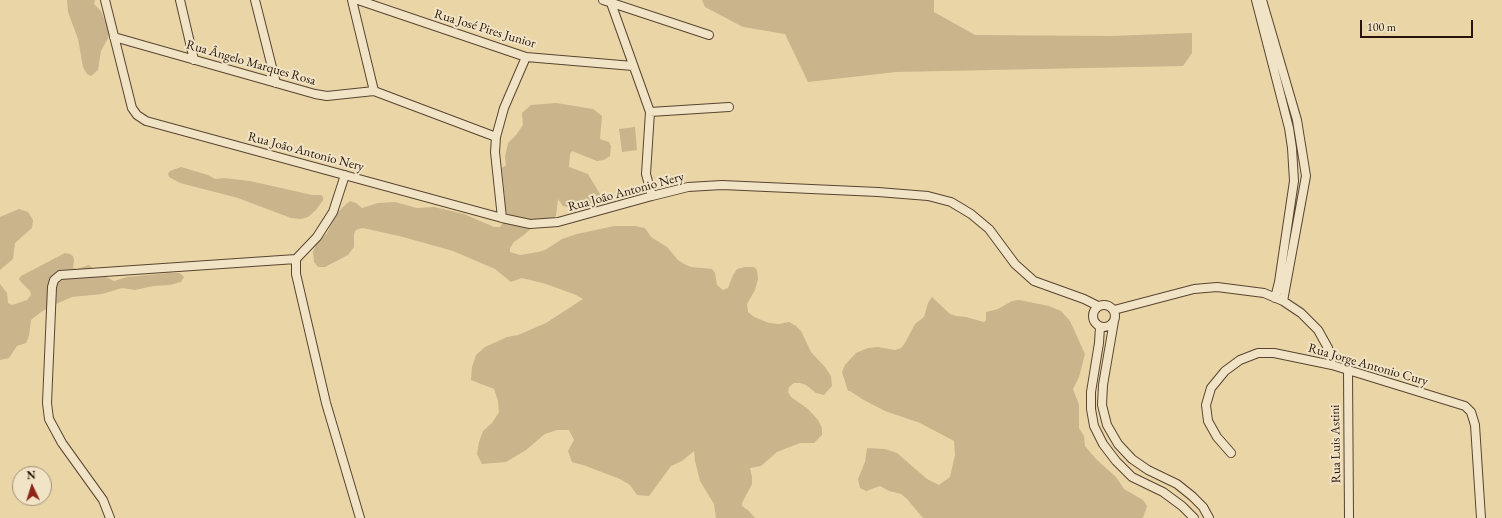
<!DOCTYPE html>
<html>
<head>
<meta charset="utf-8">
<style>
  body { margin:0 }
  #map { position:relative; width:1502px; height:518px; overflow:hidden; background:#ead5a7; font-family:"EB Garamond",serif }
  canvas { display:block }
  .north { position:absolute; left:12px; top:466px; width:40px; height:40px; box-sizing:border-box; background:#f1e4c6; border:1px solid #a0907a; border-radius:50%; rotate:356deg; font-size:11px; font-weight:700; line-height:16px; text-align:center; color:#271309 }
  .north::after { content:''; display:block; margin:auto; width:14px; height:18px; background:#8f2418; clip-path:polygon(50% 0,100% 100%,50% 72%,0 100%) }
  .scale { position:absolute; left:1360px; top:20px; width:113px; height:18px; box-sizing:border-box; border:2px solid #271309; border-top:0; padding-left:5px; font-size:12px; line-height:14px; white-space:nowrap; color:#271309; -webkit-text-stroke:3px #f1e4c6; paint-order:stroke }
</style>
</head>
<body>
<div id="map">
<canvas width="1502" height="518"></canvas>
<div class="north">N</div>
<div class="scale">100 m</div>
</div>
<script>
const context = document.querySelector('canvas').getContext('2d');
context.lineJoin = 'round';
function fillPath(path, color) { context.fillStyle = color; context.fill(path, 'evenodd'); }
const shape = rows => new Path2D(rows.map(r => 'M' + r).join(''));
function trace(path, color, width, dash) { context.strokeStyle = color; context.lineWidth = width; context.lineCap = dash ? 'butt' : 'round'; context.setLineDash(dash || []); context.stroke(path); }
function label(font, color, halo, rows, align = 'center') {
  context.font = font + ' "EB Garamond",serif'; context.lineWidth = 4; context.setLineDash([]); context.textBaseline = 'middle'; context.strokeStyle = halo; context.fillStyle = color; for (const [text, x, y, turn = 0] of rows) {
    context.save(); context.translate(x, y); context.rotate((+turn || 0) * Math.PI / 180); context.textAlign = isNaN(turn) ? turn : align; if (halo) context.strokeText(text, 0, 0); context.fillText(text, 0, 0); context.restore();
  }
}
fillPath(shape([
  [67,0,95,0,94,4,101,11,109,31,108,38,101,51,98,70,91,76,87,74,83,67,78,39,68,12],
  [702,0,934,0,934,12,975,35,1110,36,1192,33,1192,53,1183,66,896,72,808,82,785,34,743,27,705,7],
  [556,103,593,109,602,116,600,139,609,142,611,146,610,156,604,160,597,161,572,151,570,154,569,167,588,174,600,194,599,199,592,204,573,208,563,206,558,199,556,216,552,218,543,219,538,222,525,234,514,242,510,248,510,252,520,255,538,252,545,250,562,239,577,234,614,226,635,226,645,228,651,237,667,247,678,260,684,264,691,267,712,269,715,273,717,285,723,290,728,288,733,275,737,269,745,267,754,267,757,270,758,279,755,290,747,304,748,312,754,317,769,323,779,324,789,322,796,326,801,331,811,352,825,367,831,376,832,386,824,395,816,393,806,385,800,383,794,383,789,387,788,392,791,397,808,409,818,420,822,428,822,435,814,443,800,443,787,448,777,452,761,466,750,468,752,477,752,484,742,503,742,506,749,511,755,518,716,518,714,504,700,481,695,461,694,451,682,461,671,466,649,496,637,495,630,485,620,479,586,466,572,462,568,451,574,440,569,430,557,430,545,434,526,450,506,462,482,464,477,454,479,442,483,431,492,423,499,412,498,401,494,389,471,380,472,367,476,355,485,347,507,337,518,335,546,323,583,299,576,295,546,284,522,278,511,282,495,269,453,251,403,237,363,228,358,229,355,231,354,235,354,247,348,255,325,267,318,267,314,262,313,252,316,245,327,233,337,213,345,205,350,201,356,203,362,208,378,203,395,202,417,208,434,207,464,214,494,227,500,227,503,223,505,198,502,168,506,165,505,157,508,143,516,135,523,125,522,113,531,105],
  [635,127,637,150,622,152,619,129],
  [181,167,208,175,215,179,224,178,250,181,312,195,321,195,323,197,323,200,316,210,308,217,301,219,291,218,238,198,180,183,169,177,168,174,170,171],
  [19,209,28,212,33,220,32,228,15,243,13,259,0,270,0,217],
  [65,253,70,254,73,256,74,260,73,268,77,269,89,265,98,273,114,281,127,277,169,273,180,273,184,277,181,282,170,285,153,286,135,290,122,288,102,294,72,297,58,303,41,312,31,320,29,336,26,343,17,346,9,358,0,360,0,284,7,293,8,303,12,305,27,300,31,295,30,291,21,282,19,279,21,276],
  [932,297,950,314,956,316,966,317,984,322,986,320,986,312,998,309,1012,301,1019,300,1049,306,1061,311,1070,321,1085,354,1079,377,1073,389,1079,405,1079,428,1084,436,1085,446,1096,459,1116,477,1124,489,1143,500,1147,506,1143,518,923,518,907,499,901,494,889,491,880,486,866,491,860,488,858,479,865,462,867,448,885,449,897,453,927,479,939,485,950,477,955,455,954,441,920,423,885,411,862,399,850,391,848,391,842,372,845,365,856,353,868,348,878,347,895,350,901,348,905,343,915,324,924,317,928,303]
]), '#c9b48c');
const street = shape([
  [105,0,132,108,137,115,146,121,502,218,530,224,558,222,652,196,688,187,722,185,878,192,928,196,951,202,971,214,989,229,1015,264,1034,281,1084,299,1098,306],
  [180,0,194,60],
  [255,0,276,83],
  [352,0,374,91],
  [358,0,526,57,633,66],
  [603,0,709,35],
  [1256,0,1289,128,1292,148,1294,181,1279,282,1275,298],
  [1262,0,1297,120,1306,176,1283,301],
  [611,3,650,112,646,174,652,196],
  [114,37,315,94,327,96,374,91,496,137],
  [650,112,729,107],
  [345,175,333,212,317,237,296,259,296,274,326,403,360,518],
  [502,218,495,152,496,137,504,108,526,57],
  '1093 316a11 11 0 1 1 22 0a11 11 0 1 1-22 0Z',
  [1114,310,1194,289,1217,287,1264,293,1283,301,1301,313,1318,330,1328,348,1332,365],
  [1114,321,1103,385,1102,405,1107,425,1118,444,1132,459,1148,470,1177,484,1192,496,1203,507,1209,518],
  [1100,327,1099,343,1091,392,1091,409,1094,426,1103,444,1116,461,1132,477,1163,492,1182,506,1194,518],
  [1348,370,1349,518],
  [1231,453,1217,437,1208,421,1206,405,1211,388,1225,371,1240,360,1258,353,1274,353,1332,365,1465,406,1471,412,1475,425,1481,518],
  [110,518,103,500,62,443,49,419,47,403,52,287,54,280,60,275,296,259]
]);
trace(street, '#584430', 10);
trace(street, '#f1e4c6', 8);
label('13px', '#271309', '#f1e4c6', [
  ["Rua José Pires Junior",485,29,17],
  ["Rua Ângelo Marques Rosa",251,63,16],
  ["Rua João Antonio Nery",306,152,15],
  ["Rua João Antonio Nery",626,192,-15],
  ["Rua Jorge Antonio Cury",1368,365,16],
  ["Rua Luis Astini",1336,444,-91]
]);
</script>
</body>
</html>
